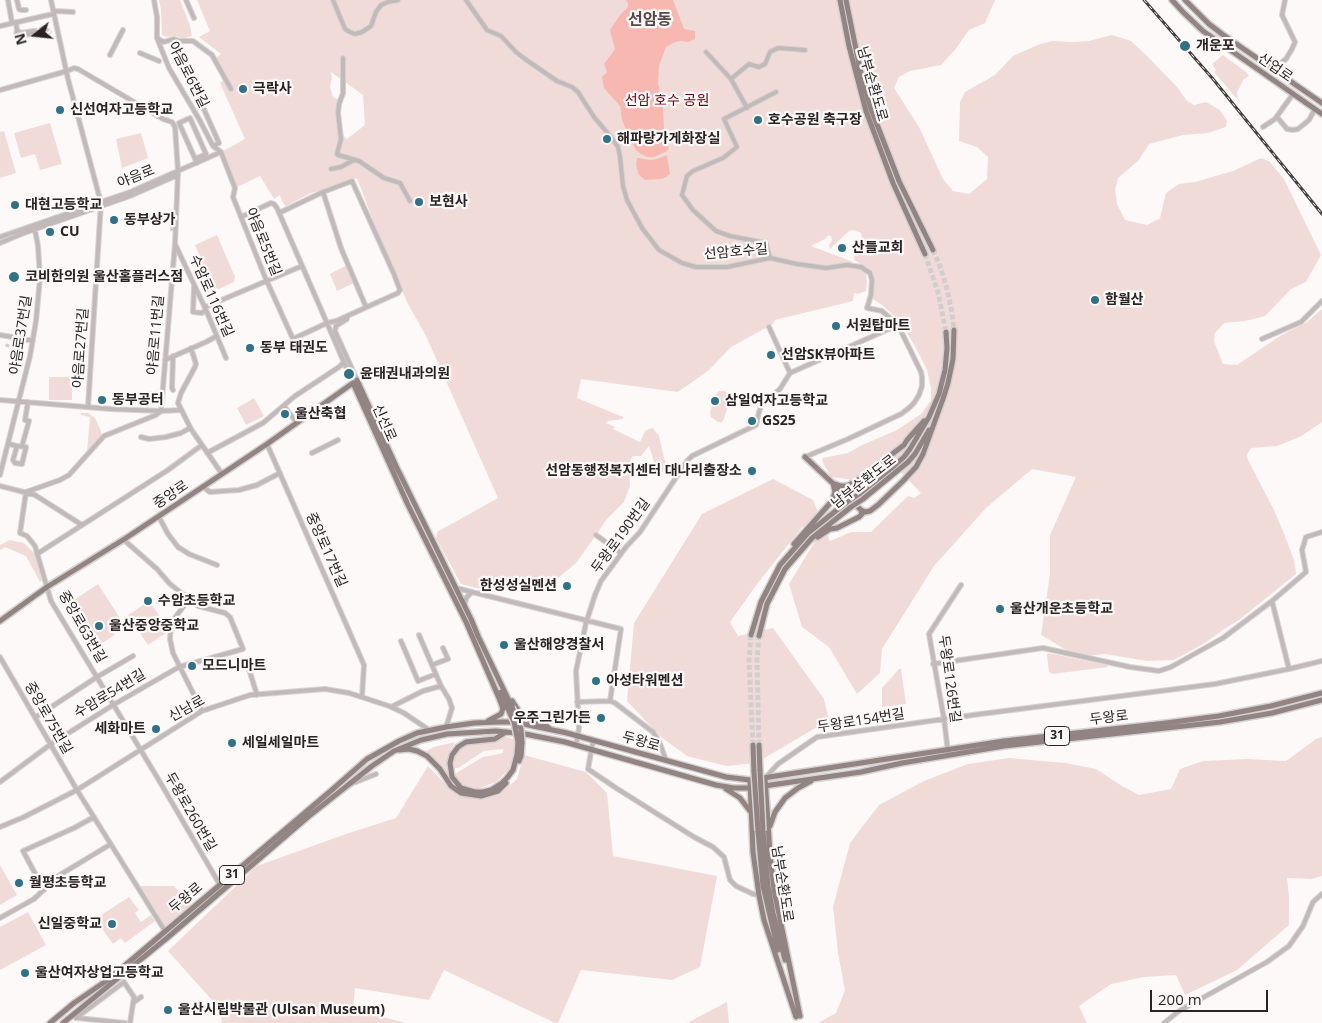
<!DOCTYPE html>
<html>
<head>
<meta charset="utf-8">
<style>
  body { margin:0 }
  #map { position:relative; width:1322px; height:1023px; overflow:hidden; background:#fdf9f9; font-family:"Open Sans",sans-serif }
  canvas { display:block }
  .north { position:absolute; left:10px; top:10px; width:50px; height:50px; -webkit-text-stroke:4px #fdf9f9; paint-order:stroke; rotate:254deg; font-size:14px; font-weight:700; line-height:20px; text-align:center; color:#2a2323 }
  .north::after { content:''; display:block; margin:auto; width:18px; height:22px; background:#2a2323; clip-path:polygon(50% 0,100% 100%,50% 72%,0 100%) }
  .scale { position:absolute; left:1150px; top:990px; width:118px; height:22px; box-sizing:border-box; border:2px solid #2a2323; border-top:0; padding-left:6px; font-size:15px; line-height:18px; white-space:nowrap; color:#2a2323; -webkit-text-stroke:4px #fdf9f9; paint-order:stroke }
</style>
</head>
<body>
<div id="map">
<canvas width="1322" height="1023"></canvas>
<div class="north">N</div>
<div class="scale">200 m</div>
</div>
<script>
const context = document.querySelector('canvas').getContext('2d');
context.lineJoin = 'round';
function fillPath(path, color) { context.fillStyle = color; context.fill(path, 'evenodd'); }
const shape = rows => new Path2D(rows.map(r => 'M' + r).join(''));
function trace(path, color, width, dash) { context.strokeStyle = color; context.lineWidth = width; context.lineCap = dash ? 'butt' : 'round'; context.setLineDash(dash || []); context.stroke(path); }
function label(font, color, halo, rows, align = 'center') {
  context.font = font + ' "Open Sans","Noto Sans KR",sans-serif'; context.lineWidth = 4.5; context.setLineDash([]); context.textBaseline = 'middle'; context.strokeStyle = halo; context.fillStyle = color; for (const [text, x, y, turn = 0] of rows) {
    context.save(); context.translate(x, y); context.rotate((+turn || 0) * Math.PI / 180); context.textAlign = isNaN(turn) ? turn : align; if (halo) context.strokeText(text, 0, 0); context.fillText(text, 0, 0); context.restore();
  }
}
fillPath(shape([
  [159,0,180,0,190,26,192,36,182,39,176,36,167,37,162,35,161,10],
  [197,0,995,0,985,23,969,30,954,51,941,65,910,71,899,77,894,88,919,127,943,179,953,191,969,194,987,179,988,157,977,147,959,141,960,102,965,92,995,75,1013,56,1040,44,1053,41,1072,42,1089,41,1112,35,1131,41,1150,59,1177,87,1187,101,1194,105,1206,102,1220,110,1227,121,1226,127,1208,133,1183,135,1149,144,1139,160,1118,178,1115,190,1117,204,1125,220,1147,225,1160,218,1166,193,1179,184,1195,182,1233,171,1261,158,1269,161,1284,179,1321,255,1306,282,1291,289,1265,316,1245,321,1224,323,1215,333,1214,341,1223,364,1237,365,1280,336,1307,322,1322,309,1322,422,1303,435,1297,438,1277,446,1251,448,1247,455,1248,460,1274,510,1285,536,1294,560,1296,574,1239,620,1224,629,1205,643,1174,660,1147,661,1105,654,1078,657,1041,635,1050,574,1050,535,1076,477,1032,469,986,508,934,566,882,649,880,673,857,694,829,647,802,627,789,584,814,543,803,526,757,584,730,622,738,636,773,628,824,699,829,720,756,763,727,766,687,756,661,737,627,701,634,623,702,514,773,479,813,500,830,541,851,532,871,532,908,496,914,498,921,493,901,472,892,471,883,457,854,480,831,477,822,461,823,458,848,453,860,446,897,430,921,414,931,400,931,388,927,370,916,348,900,321,882,305,873,299,872,293,874,279,872,274,870,270,854,260,854,257,856,249,862,239,861,233,853,230,849,231,830,249,829,245,832,240,831,236,828,235,825,239,811,246,851,261,866,274,867,281,866,291,858,294,854,293,853,301,775,320,773,324,731,347,709,370,678,392,581,379,577,398,623,417,623,419,609,421,606,423,615,427,613,429,640,442,645,431,649,429,653,428,659,436,666,466,663,472,655,473,651,471,647,465,653,465,654,462,649,446,641,456,633,456,629,463,630,486,624,502,607,519,577,562,557,579,524,592,477,588,461,584,436,538,437,532,498,498,426,336,408,304,385,253,357,178,334,187,311,193,286,206,283,203,280,195,274,199,260,176,235,188,221,152,245,139,220,83,225,79,216,58,221,54,199,37,210,31],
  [331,72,363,95,365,125,347,139,340,132,341,124,336,125,337,117,340,113,341,101,333,97,330,87,332,77],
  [1223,55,1246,72,1249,76,1243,80,1237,93,1238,99,1237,99,1214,72,1216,70,1212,64],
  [50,123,62,164,40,170,35,154,21,158,14,133],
  [4,131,16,173,0,178,0,132],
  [141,133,148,158,122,168,116,139],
  [217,235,235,277,234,282,219,289,213,287,195,245],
  [347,265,354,283,337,291,330,274],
  [49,377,72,377,72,400,49,400],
  [719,391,724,391,727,392,730,395,730,399,724,419,722,422,718,422,711,417,710,412,715,395],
  [254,398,264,416,246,425,237,408],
  [81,413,88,413,95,418,101,431,101,436,90,450,87,451,90,417,81,415],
  [10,540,24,543,35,554,42,580,40,582,26,556,5,547,0,550,0,545],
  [98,584,123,623,112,630,115,635,102,643,74,600],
  [149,601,166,625,166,633,148,645,128,615],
  [1048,653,1107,665,1108,667,1052,674,1049,672,1047,655],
  [899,669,901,669,906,704,882,707,882,688],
  [508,737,515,740,515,749,510,768,496,782,475,790,465,789,454,775,458,772,483,757,503,753,503,749,484,751,458,768,452,769,453,759,458,750,466,744,490,742,499,738],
  [1322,737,1322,876,1312,879,1287,878,1289,897,1289,925,1237,970,1185,995,1176,975,1144,977,1111,984,1079,1006,1087,1023,818,1023,836,1013,845,990,838,953,833,907,850,843,879,805,924,781,968,764,1009,758,1065,763,1096,769,1122,786,1139,795,1171,789,1180,769,1203,761,1248,759,1286,761,1316,739],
  [455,742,448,754,447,766,450,779,440,767,424,752,434,747],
  [524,755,586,772,607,793,613,856,717,876,700,967,672,980,581,970,558,1023,555,1023,444,970,429,1000,355,988,353,1010,407,1023,222,1023,219,1008,168,951,257,866,346,834,396,818,428,766,450,789,478,799,499,795,517,779],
  [0,865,17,895,0,905],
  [138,886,174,886,193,908,165,931],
  [129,897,139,910,135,913,141,922,151,915,155,921,125,943,121,938,113,944,95,919],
  [28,912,46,945,0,970,0,927],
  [727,1002,729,1023,687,1023]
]), '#f1dbd8');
fillPath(shape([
  [626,0,673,0,684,29,695,31,695,39,688,42,680,41,673,43,666,47,659,66,658,83,663,105,664,132,669,149,665,152,654,157,648,157,641,154,636,150,630,140,622,120,620,106,604,88,602,77,607,72,604,64,615,49,610,30,620,15,628,7,628,3],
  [667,155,670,174,666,177,662,179,645,180,639,175,636,165,637,158,639,158,650,160,657,159]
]), '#f8b8b2');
trace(shape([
  [34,31,43,28,48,30,51,33],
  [172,231,173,217],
  [7,347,8,344],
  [142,394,157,393,158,390]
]), '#d3cece', 4, [4, 2]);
trace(shape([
  [933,250,941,269,947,289,952,313,954,330],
  [925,254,938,292,946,332],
  [751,635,749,660,753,745],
  [759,745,757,660,759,636]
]), '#d3cece', 5, [5, 2.5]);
const minor = shape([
  [8,0,12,23],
  [17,0,19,9,21,10,26,10],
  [51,0,68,79,101,203,88,407],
  [154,0,157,17,157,38,169,68,199,119,213,146,221,152],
  [186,0,194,18],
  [333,0,345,29,350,32,355,34,362,32,371,26,376,12,381,5,388,2,398,0],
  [466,0,487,30,501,36,516,52,525,59,557,81,572,87,578,92,594,117,611,137,618,147,620,157,623,186,627,200,642,228,659,250,682,263,696,267,727,267,770,258,797,264,826,268,847,265,861,267,870,273,872,280,871,295,867,308,882,311,898,325,790,373,780,389,761,406,759,412,756,425,692,456,687,461,640,532,626,547,601,581,595,595,586,623,576,671,579,728,576,745],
  [16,22,17,30,16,35,19,39,22,39,23,37,22,34,17,30],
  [0,26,53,14,55,11,73,12],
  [21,33,34,31,23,37],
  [157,38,164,42,174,39,179,41,193,41,212,55,231,89],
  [706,52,731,79,749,64,759,67,765,64,770,52,778,48,805,50],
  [140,53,159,61],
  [110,55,123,30],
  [343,58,343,93,339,104,338,113,341,139,337,154,338,155,359,161,384,178,400,183,410,201],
  [1273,69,1286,59,1292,49,1295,42,1282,15,1285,0],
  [731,79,747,108],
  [0,90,67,71,74,68,78,69,163,119,172,122,175,127,178,171,175,244,161,411],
  [202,105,219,143,213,146],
  [1277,117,1287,129,1293,130,1298,129,1309,120,1315,109],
  [1263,127,1275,119,1293,94],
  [221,152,235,188,233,197,265,277,293,339,327,323,336,321,398,293,400,290,394,274,352,181,323,192,279,213],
  [195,159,206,154,190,118,179,123,197,163],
  [331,169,341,167,354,160],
  [323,192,341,248,366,307],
  [241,217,271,203,274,204,277,208,353,383],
  [0,237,130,192,221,152],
  [0,243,24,233,130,196,178,175],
  [176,246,206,310,226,358],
  [770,258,766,243,730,236,716,231,693,210,682,195,687,176,693,171,723,158,737,147,724,119,776,92],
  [194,287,193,312,202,313,206,310],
  [205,307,302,266],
  [347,316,347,319,336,326,335,331,357,380],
  [769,327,790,373],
  [0,335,18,338,21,338,22,333],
  [21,337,24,340,33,340],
  [1262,339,1301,322,1322,301],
  [191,348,196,364,195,367,181,393,178,403,191,429,222,474],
  [165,360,206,342,217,336],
  [173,390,172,388,173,356],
  [0,400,111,409,161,411,181,410],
  [284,406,297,423],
  [141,437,149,439,166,437,181,433,190,428],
  [9,444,17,446,13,460,15,463,22,464,26,447,17,446],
  [267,444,364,665,362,697],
  [22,446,29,421,25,420,28,402],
  [207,453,263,423,295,396,339,367,344,362],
  [312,453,338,440],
  [805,457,848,439,901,414,909,408,914,403,919,395,922,386,922,377,921,372,898,325],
  [0,475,30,356,36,321,40,278,38,246,34,225],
  [0,486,35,495,82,525],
  [203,487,210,492,239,490,257,485,280,473],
  [26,492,20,533,27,536,35,546,51,601,160,782,220,885],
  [26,492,60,480,69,475,104,436,156,415,161,411],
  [159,517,168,534,178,547,189,554,217,565],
  [596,535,621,553],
  [37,554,168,470,202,445],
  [456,588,621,629,610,701],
  [189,599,171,623,170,639,173,653,202,711],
  [1272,601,1289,669],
  [465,604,466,598,472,592],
  [419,635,441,686],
  [401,641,418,681,436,674],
  [0,657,77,790,165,931],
  [933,664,1043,648,1130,667,1159,671,1171,667,1223,638,1272,601,1306,572,1302,550,1306,537,1322,532],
  [432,665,448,659,443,648],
  [248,666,257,695],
  [577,702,610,701,615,703,653,732,659,741,666,760],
  [391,707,423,691,441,686,449,699,452,708,446,727],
  [36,717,97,677,133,656],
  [593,741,588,769,616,788,694,837,713,847,724,857,730,880,736,886,753,894,759,895],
  [948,752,944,719,929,634,961,585],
  [765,778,778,764,817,737,973,715,1215,684,1289,669,1322,661],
  [0,782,51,744,113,705,179,667,243,649,230,617,225,613,198,606,193,602,170,584,157,569,124,540],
  [351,784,376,774],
  [0,827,24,817,77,790,202,711,250,695,325,689,349,693,389,706,404,713,429,730],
  [44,890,23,851,74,828,94,817],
  [0,918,34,899,58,876,111,844],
  [134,1002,141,997],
  [76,1018,124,982,134,997,130,1023],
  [77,1018,125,1023],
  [1164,1023,1179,1011,1267,962,1289,946,1303,926,1313,902,1322,894]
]);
const major = shape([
  [840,0,849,46,866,111,893,183,925,254],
  [846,0,860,69,871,109,899,181,933,250],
  [1172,0,1183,12,1203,31,1322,114],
  [1185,0,1209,24,1222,34,1322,103],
  [357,380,396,466,471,619,478,636,512,707],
  [943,399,948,383,953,359,954,330],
  [805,457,861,510,865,512,870,511,878,505,903,481,916,467,923,454,944,396],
  [835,484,841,486,847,486,858,480,904,445,907,440,924,421],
  [859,494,895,465,904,457,910,449,929,417,939,394,945,370,947,348,946,332],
  [863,499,908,462,915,454,929,430],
  [818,537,830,529,837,528,859,517,862,514,861,510],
  [794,544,832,501,835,492,833,483],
  [0,621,47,587,126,538,267,444,353,383,408,505,466,622,499,698,503,709,501,714,488,721],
  [751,635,761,602,780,565,808,533,847,502],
  [759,636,767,604,785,569,812,538,851,507],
  [501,692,508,709],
  [512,701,520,713,528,719,543,723,550,729],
  [506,732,495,739,466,742,458,747,452,755,450,763,452,777,461,788,475,792,483,792,491,790,502,783,507,778,513,770,517,755,518,742],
  [753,745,754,772],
  [759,745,760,771],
  [399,750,409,749,417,751,427,756,440,769,451,786,461,793,481,796,498,791,506,783],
  [519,761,521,756,522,743],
  [765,778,770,854,774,890,800,1016],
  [750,780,753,852,759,895,764,920,796,1017],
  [726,789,740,798,750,811],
  [770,826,775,812,785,798,798,788,811,781],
  [758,831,763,886,778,950],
  [763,831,768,886,773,913,785,960],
  [50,1023,74,1003,109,979,333,789,367,759,399,741,417,733,446,727,474,723,498,722,514,722,567,733,726,777,750,780,1004,741,1166,723,1219,716,1271,706,1322,693],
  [63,1023,167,938,309,816,372,766,394,751,421,740,447,734,496,731,525,734,565,742,716,785,734,788,750,788,861,772,902,763,1004,746,1220,722,1272,713,1322,700]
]);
trace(minor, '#d7d2d2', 6);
trace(major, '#d7d2d2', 8);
trace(minor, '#c1bab9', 4);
trace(major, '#918482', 5);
const rail = shape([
  [1144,0,1213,79,1322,214]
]);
trace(rail, '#463f3f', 3);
trace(rail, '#fdf9f9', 1, [4]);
const majorBridge = shape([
  [847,502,859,494],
  [851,507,863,499],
  [512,707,521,729,522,743],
  [508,709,514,722,518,742],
  [760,771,763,831],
  [754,772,758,831]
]);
trace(majorBridge, '#d7d2d2', 8, []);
trace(majorBridge, '#918482', 5);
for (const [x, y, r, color] of [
  [1185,46,6,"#317185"],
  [243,89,5,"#317185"],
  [60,110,5,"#317185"],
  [758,120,5,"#317185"],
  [607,139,5,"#317185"],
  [419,202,5,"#317185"],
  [15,205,5,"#317185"],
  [114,220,5,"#317185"],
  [50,232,5,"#317185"],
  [842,248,5,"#317185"],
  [14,277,6,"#317185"],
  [1095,300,5,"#317185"],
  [836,326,5,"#317185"],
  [250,348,5,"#317185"],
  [771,355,5,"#317185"],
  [349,374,6,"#317185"],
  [102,400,5,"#317185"],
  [715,401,5,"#317185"],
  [285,414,5,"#317185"],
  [752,421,5,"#317185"],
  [752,471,5,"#317185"],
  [567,586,5,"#317185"],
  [148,601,5,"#317185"],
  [1000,609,5,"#317185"],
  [99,626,5,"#317185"],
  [504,645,5,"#317185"],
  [192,666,5,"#317185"],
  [596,681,5,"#317185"],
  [601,718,5,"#317185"],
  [156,729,5,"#317185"],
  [232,743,5,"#317185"],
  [19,883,5,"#317185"],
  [112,924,5,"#317185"],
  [25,973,5,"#317185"],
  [168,1010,5,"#317185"]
]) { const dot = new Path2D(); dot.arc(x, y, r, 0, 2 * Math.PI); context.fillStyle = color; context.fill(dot); trace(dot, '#fdf9f9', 2); }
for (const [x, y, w] of [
  [1057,736,25],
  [232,875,25]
]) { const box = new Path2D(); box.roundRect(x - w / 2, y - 9.5, w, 19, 4); context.fillStyle = '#fdf9f9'; context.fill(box); trace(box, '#2a2323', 1); }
label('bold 12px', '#2a2323', null, [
  ["31",1057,736],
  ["31",232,875]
]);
label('bold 14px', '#2a2323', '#fdf9f9', [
  ["개운포",1196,46],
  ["극락사",253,89],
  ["신선여자고등학교",70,110],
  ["호수공원 축구장",768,120],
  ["해파랑가게화장실",617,139],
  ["보현사",429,202],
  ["대현고등학교",25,205],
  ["동부상가",124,220],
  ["CU",60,232],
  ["산들교회",852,248],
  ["코비한의원 울산홈플러스점",25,277],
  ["함월산",1105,300],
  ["서원탑마트",846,326],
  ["동부 태권도",260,348],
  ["선암SK뷰아파트",781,355],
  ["윤태권내과의원",360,374],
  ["동부공터",112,400],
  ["삼일여자고등학교",725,401],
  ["울산축협",295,414],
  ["GS25",762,421],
  ["선암동행정복지센터 대나리출장소",742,471,"right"],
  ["한성성실멘션",557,586,"right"],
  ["수암초등학교",158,601],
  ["울산개운초등학교",1010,609],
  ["울산중앙중학교",109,626],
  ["울산해양경찰서",514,645],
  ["모드니마트",202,666],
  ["아성타워멘션",606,681],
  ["우주그린가든",591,718,"right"],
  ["세화마트",146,729,"right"],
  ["세일세일마트",242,743],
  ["월평초등학교",29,883],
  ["신일중학교",102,924,"right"],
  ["울산여자상업고등학교",35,973],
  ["울산시립박물관 (Ulsan Museum)",178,1010]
], 'left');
label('14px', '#2a2323', '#fdf9f9', [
  ["산업로",1275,68,35],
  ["야음로6번길",188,75,63],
  ["남부순환도로",872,84,74],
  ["야음로",136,177,-22],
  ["야음로5번길",263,242,68],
  ["선암호수길",736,252,-5],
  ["수암로116번길",211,296,66],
  ["야음로37번길",21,335,-81],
  ["야음로11번길",156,335,-85],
  ["야음로27번길",81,348,-86],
  ["신선로",384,423,66],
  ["남부순환도로",864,482,-38],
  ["중앙로",171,495,-34],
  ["두왕로190번길",621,536,-54],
  ["중앙로17번길",326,550,66],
  ["중앙로63번길",82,627,60],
  ["두왕로126번길",949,679,82],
  ["수암로54번길",110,694,-31],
  ["신남로",187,709,-29],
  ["중앙로75번길",48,718,60],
  ["두왕로",1109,718,-7],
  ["두왕로154번길",861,721,-9],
  ["두왕로",641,742,16],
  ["두왕로260번길",190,812,60],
  ["남부순환도로",782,884,81],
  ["두왕로",186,898,-40]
]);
label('14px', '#63030d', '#fdf9f9', [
  ["선암 호수 공원",667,101]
]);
label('bold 16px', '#574948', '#fdf9f9', [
  ["선암동",650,20]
]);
</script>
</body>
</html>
